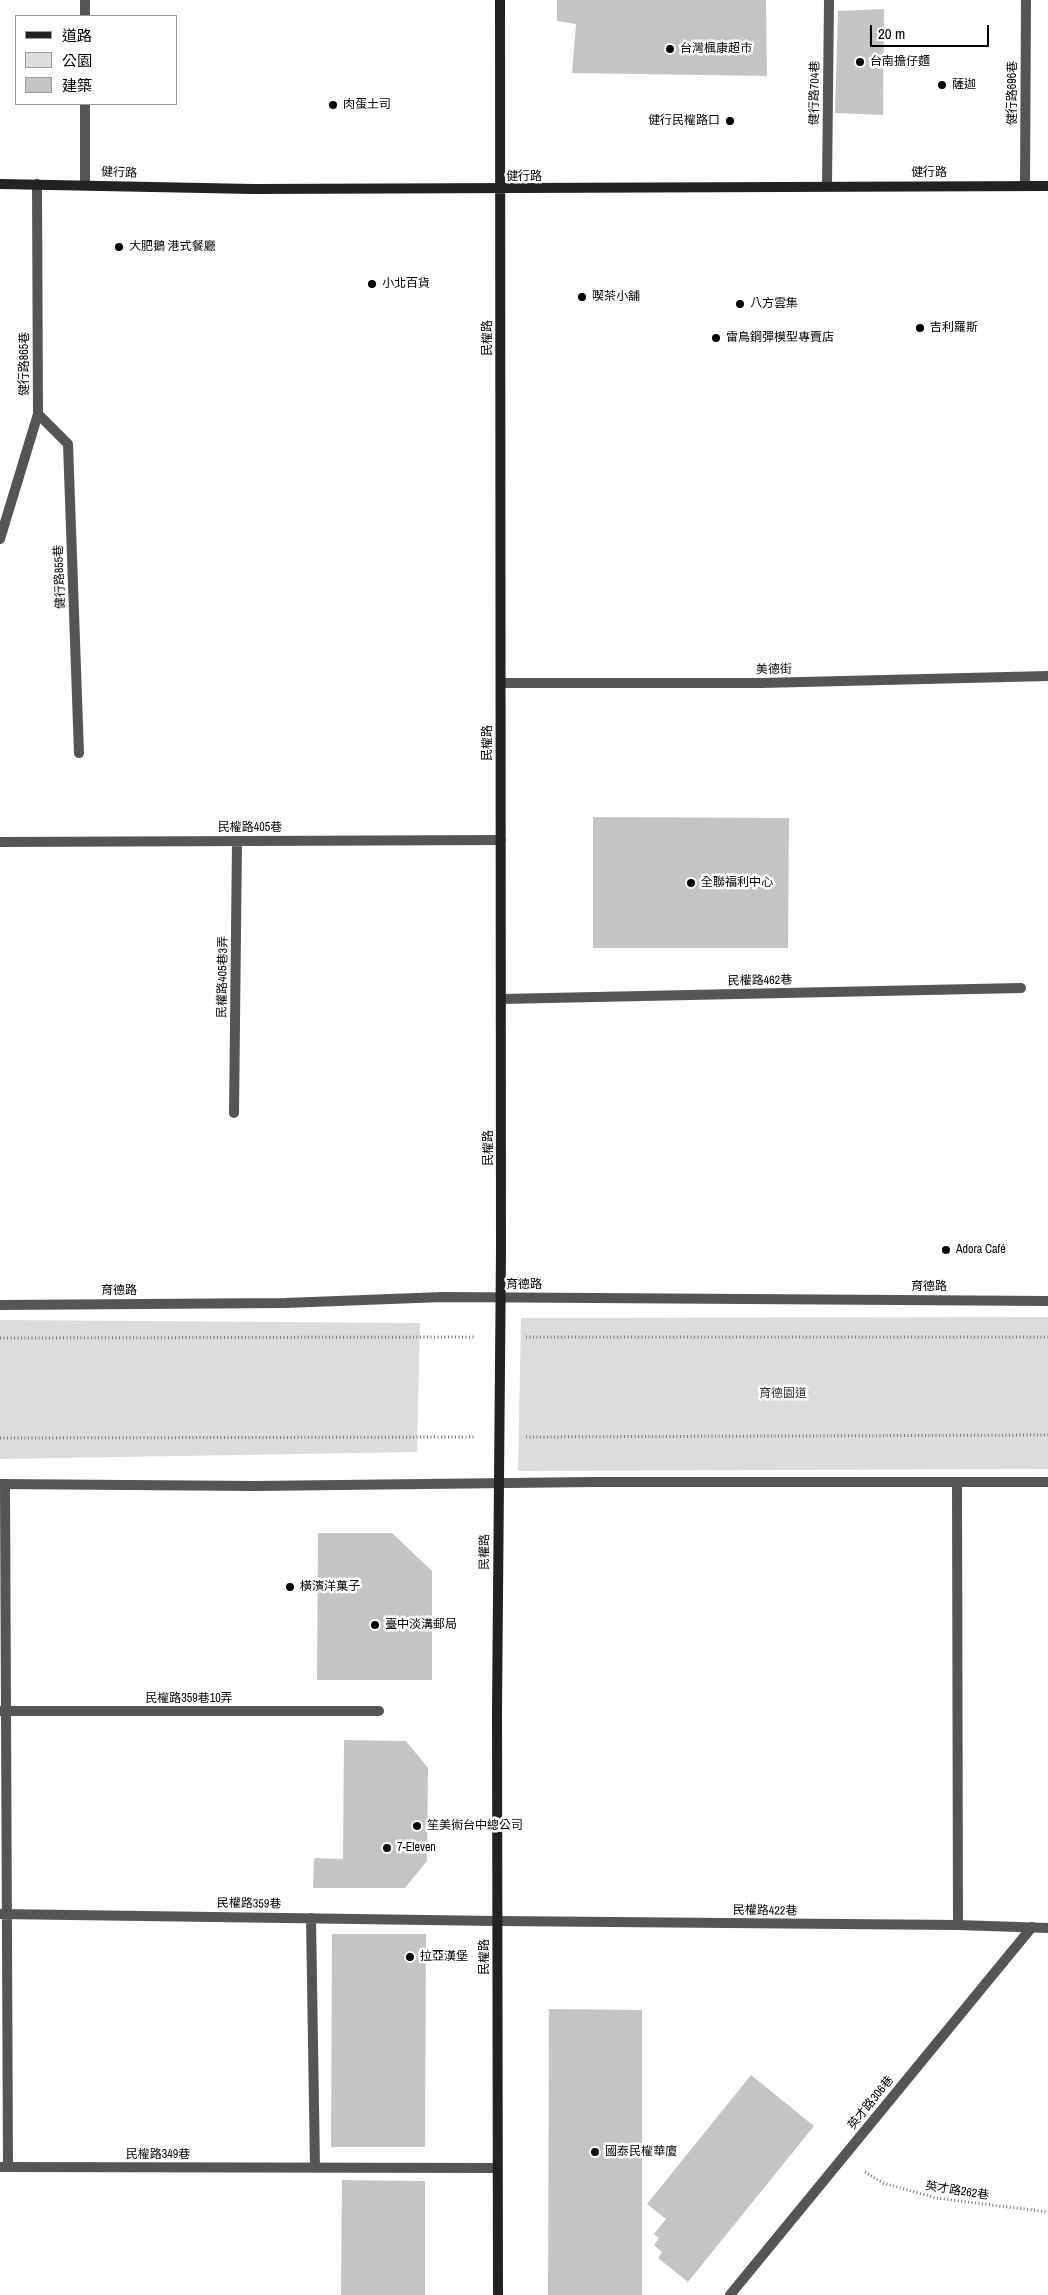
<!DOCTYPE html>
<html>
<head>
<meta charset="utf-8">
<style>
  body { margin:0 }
  #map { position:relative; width:1048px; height:2295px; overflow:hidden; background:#fff; font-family:"Archivo Narrow","Noto Sans TC",sans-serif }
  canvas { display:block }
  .legend { position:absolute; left:15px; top:15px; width:162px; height:90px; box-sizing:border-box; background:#fff; border:1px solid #999; margin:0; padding:6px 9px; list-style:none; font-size:15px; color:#000 }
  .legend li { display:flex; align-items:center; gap:10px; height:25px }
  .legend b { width:25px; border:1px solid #999 }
  .scale { position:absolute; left:870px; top:25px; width:119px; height:22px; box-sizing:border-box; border:2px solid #000; border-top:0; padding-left:6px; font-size:15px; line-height:18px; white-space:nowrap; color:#000; -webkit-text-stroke:4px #fff; paint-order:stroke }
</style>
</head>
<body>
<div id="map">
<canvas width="1048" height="2295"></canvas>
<ul class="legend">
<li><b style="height:6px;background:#222"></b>道路</li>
<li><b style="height:14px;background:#dcdcdc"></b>公園</li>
<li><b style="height:14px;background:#c4c4c4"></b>建築</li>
</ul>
<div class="scale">20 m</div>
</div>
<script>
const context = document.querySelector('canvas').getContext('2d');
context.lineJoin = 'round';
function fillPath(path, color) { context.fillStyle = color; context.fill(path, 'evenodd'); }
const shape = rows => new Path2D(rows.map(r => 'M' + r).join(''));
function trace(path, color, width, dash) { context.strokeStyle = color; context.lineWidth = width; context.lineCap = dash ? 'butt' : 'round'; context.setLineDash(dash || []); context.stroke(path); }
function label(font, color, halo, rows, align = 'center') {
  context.font = font + ' "Archivo Narrow","Noto Sans TC",sans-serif'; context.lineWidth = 5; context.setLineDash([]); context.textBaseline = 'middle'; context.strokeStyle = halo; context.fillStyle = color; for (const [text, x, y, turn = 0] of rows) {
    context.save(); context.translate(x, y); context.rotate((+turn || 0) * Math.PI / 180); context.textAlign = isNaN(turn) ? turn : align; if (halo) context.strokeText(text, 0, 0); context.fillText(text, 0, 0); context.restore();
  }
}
fillPath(shape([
  [1048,1317,1048,1469,518,1471,521,1318],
  [0,1320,420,1323,417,1452,0,1459]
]), '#dcdcdc');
fillPath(shape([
  [557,0,766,0,767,76,572,73,576,24,557,21],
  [884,9,883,115,835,113,838,11],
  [593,817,789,818,788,948,593,948],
  [318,1533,392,1533,432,1571,432,1680,317,1680],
  [344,1740,406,1741,428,1768,427,1861,405,1888,313,1888,314,1858,343,1859],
  [332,1934,426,1934,425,2147,331,2147],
  [549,2009,642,2010,642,2295,548,2295],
  [751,2075,814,2126,688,2282,658,2258,662,2252,654,2245,659,2238,654,2234,666,2219,647,2204],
  [342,2180,425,2181,425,2295,341,2295]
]), '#c4c4c4');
trace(shape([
  [526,1337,1048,1337],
  [0,1338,474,1337],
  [526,1437,1048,1435],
  [0,1438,475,1437],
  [865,2172,883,2183,936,2198,1048,2212]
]), '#777', 3, [1, 2.5]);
trace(shape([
  [85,0,85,16],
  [85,104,85,184],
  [827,185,829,0],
  [1025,186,1026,0],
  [38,414,68,444,79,753],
  [0,539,38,414,37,184],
  [0,842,501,840],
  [501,999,1021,988],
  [234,1113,237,841],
  [5,1484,8,2167],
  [1,1711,379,1711],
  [0,1914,497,1921],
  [311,1918,315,2168],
  [0,2167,497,2168],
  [730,2295,1032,1927]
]), '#555', 10);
trace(shape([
  [501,683,761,683,1048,676],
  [0,1305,285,1303,443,1297,1048,1301],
  [957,1482,958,1925],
  [0,1484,255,1486,593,1482,1048,1482],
  [497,1921,958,1925,1048,1928]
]), '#555', 10);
trace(shape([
  [0,184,253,189,1048,186],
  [498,2295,497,1711,501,1249,500,0]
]), '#222', 10);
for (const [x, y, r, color] of [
  [670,49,5,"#000"],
  [860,62,5,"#000"],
  [942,85,5,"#000"],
  [333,105,5,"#000"],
  [730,121,5,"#000"],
  [119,247,5,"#000"],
  [372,284,5,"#000"],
  [582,297,5,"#000"],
  [740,304,5,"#000"],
  [920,328,5,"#000"],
  [716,338,5,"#000"],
  [691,883,5,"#000"],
  [946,1250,5,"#000"],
  [290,1587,5,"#000"],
  [375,1625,5,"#000"],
  [417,1826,5,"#000"],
  [387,1848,5,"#000"],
  [410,1957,5,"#000"],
  [595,2152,5,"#000"]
]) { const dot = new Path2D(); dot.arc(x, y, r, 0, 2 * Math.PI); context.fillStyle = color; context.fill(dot); trace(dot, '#fff', 2); }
label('12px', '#000', '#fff', [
  ["台灣楓康超市",680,49],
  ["台南擔仔麵",870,62],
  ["薩迦",952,85],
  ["肉蛋土司",343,105],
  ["健行民權路口",720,121,"right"],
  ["大肥鵝 港式餐廳",129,247],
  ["小北百貨",382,284],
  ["喫茶小舖",592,297],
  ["八方雲集",750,304],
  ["吉利羅斯",930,328],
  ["雷鳥鋼彈模型專賣店",726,338],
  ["全聯福利中心",701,883],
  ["Adora Café",956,1250],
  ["橫濱洋菓子",300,1587],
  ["臺中淡溝郵局",385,1625],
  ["笙美術台中總公司",427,1826],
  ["7-Eleven",397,1848],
  ["拉亞漢堡",420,1957],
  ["國泰民權華廈",605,2152]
], 'left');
label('12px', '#000', '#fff', [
  ["健行路704巷",815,93,-89],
  ["健行路696巷",1013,93,-90],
  ["健行路",119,173,2],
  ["健行路",929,173],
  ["健行路",524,177],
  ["民權路",488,338,-90],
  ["健行路865巷",25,364,-90],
  ["健行路855巷",60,577,-92],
  ["美德街",774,670,-1],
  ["民權路",488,743,-90],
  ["民權路405巷",250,828],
  ["民權路405巷3弄",223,977,-89],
  ["民權路462巷",760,981,-1],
  ["民權路",489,1148,-90],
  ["育德路",524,1285],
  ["育德路",929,1287],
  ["育德路",119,1291],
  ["民權路",485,1552,-89],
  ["民權路359巷10弄",189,1699],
  ["民權路359巷",249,1904,1],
  ["民權路422巷",765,1911,1],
  ["民權路",485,1957,-90],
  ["英才路306巷",871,2103,-51],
  ["民權路349巷",158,2155],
  ["英才路262巷",957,2191,9]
]);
label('12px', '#333', '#fff', [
  ["育德園道",783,1394]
]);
</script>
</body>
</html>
